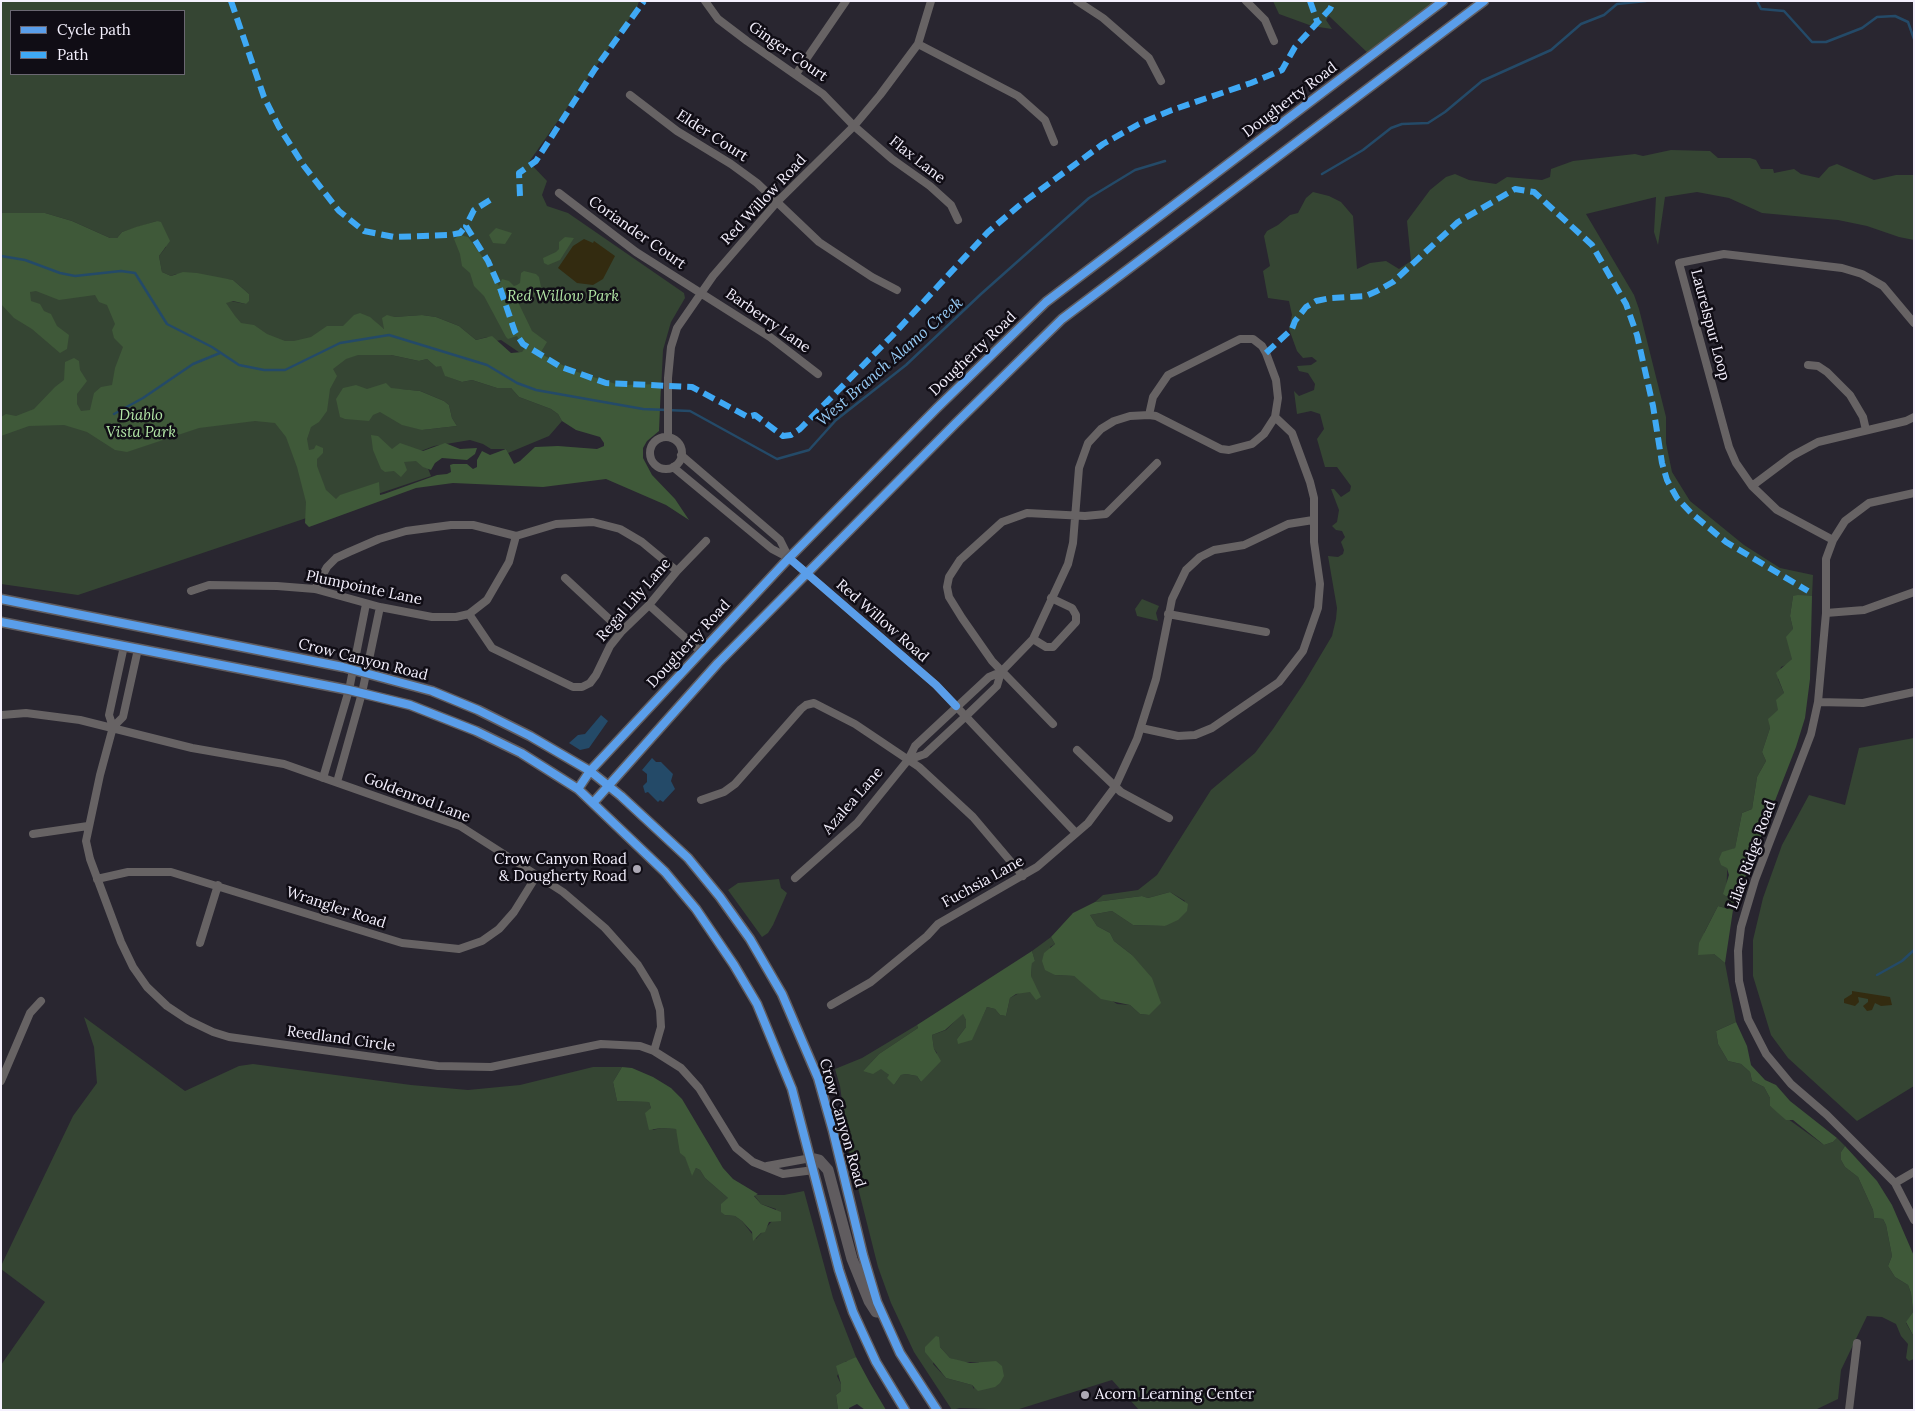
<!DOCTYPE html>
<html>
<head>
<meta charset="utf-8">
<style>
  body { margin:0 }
  #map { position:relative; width:1915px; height:1411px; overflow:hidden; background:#292630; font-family:Lora,serif }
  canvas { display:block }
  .frame { position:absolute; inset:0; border:2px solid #f4f0fd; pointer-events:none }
  .legend { position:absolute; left:10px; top:10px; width:175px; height:65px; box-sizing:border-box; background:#100d15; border:1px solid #6b6872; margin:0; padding:6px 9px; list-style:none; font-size:15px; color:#f4f0fd }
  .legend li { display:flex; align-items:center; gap:10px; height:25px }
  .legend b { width:25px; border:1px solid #6b6872 }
</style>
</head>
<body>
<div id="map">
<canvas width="1915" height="1411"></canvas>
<div class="frame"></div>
<ul class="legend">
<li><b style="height:6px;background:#5a9eea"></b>Cycle path</li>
<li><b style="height:6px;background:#3fa9f5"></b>Path</li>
</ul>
</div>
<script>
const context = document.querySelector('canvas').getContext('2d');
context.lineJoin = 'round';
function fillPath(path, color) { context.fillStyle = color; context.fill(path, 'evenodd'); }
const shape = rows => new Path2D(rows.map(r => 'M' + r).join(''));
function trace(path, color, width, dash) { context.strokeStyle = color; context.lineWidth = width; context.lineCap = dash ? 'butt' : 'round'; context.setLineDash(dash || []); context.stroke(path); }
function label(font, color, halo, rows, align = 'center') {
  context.font = font + ' Lora,serif'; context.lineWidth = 5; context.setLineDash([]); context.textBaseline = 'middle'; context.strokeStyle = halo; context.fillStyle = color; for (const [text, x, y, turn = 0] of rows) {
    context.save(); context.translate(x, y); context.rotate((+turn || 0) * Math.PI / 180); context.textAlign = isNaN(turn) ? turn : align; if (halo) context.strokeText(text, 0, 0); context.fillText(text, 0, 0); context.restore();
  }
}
fillPath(shape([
  [1,1,639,1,637,8,529,162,547,181,542,195,547,206,568,213,684,293,685,298,671,322,663,350,661,391,551,374,501,340,496,341,487,337,476,340,459,326,436,317,422,315,394,317,383,321,385,329,381,328,372,319,391,355,419,361,427,359,436,367,441,365,446,376,462,382,472,380,497,388,511,388,519,397,551,409,558,414,562,421,549,436,508,453,506,449,491,449,483,444,470,440,434,446,421,451,431,476,78,595,1,584,1,256,246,304,249,294,233,280,176,274,171,276,162,272,159,256,166,247,157,221,122,232,117,238,110,238,72,221,45,213,1,213],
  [11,11,184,11,184,74,11,74],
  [399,389,420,391,444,401,449,405,452,418,457,426,422,430],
  [1273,1,1443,1,1371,56,1329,16,1326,20,1332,29,1312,26,1279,14],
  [1671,150,1710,151,1718,158,1750,158,1756,160,1761,169,1773,169,1774,173,1794,169,1801,174,1819,178,1829,167,1837,164,1874,180,1896,175,1914,175,1914,240,1899,237,1867,226,1838,220,1762,213,1729,198,1697,192,1665,197,1658,245,1654,232,1656,197,1586,214,1634,295,1639,309,1666,417,1666,443,1672,472,1690,501,1744,545,1780,568,1813,575,1812,596,1793,596,1790,616,1793,629,1792,659,1788,664,1781,667,1778,679,1784,693,1779,710,1769,719,1770,728,1762,752,1766,761,1757,777,1752,809,1742,813,1735,848,1728,852,1726,896,1737,898,1733,910,1718,906,1704,933,1714,954,1725,963,1736,1022,1716,1031,1718,1044,1728,1061,1741,1064,1750,1072,1752,1081,1764,1087,1770,1098,1770,1106,1824,1145,1833,1142,1837,1138,1845,1146,1841,1152,1841,1160,1845,1167,1858,1177,1873,1210,1874,1218,1883,1219,1886,1225,1892,1256,1888,1266,1895,1277,1908,1285,1911,1293,1913,1312,1906,1323,1914,1337,1914,1359,1909,1361,1906,1358,1908,1344,1901,1336,1896,1324,1882,1317,1867,1316,1841,1370,1838,1399,1815,1410,1139,1410,1112,1380,1016,1410,960,1408,952,1410,914,1352,891,1303,878,1267,849,1152,840,1086,835,1069,862,1058,917,1025,918,1028,879,1054,863,1071,881,1068,889,1075,894,1085,901,1075,906,1074,917,1076,921,1082,937,1053,934,1049,932,1035,946,1030,963,1013,966,1020,966,1027,957,1039,973,1036,987,1007,995,1009,1000,1015,1006,1016,1010,998,1021,992,1030,992,1037,989,1032,983,1031,976,1032,962,1035,961,1032,951,1051,937,1055,944,1050,947,1055,975,1074,976,1117,1004,1130,1005,1140,1014,1149,1015,1132,955,1114,941,1110,933,1097,926,1090,915,1112,911,1133,925,1165,926,1185,901,1170,892,1148,898,1142,896,1095,902,1103,895,1138,890,1157,875,1211,790,1255,753,1273,729,1304,683,1332,636,1336,619,1337,608,1328,556,1338,557,1343,554,1344,550,1341,542,1345,537,1342,531,1336,530,1332,526,1337,522,1339,510,1331,489,1334,489,1341,497,1350,491,1351,486,1337,467,1325,467,1317,439,1324,429,1320,414,1311,411,1297,414,1294,391,1299,396,1314,390,1315,384,1308,373,1299,371,1297,366,1311,365,1317,361,1312,357,1303,358,1297,351,1289,329,1292,315,1289,301,1268,298,1263,271,1270,266,1264,236,1267,231,1278,225,1290,215,1298,213,1306,198,1313,192,1329,196,1341,202,1353,216,1357,269,1370,263,1386,261,1399,269,1411,261,1407,221,1430,190,1446,177,1455,174,1469,180,1496,184,1507,177,1542,180,1550,177,1551,169,1573,161,1635,154,1643,156],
  [940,1347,950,1358,961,1362,979,1362,974,1389,972,1385,946,1378,933,1364],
  [1142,599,1159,606,1156,613,1158,621,1137,616,1135,609],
  [1914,738,1914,1086,1857,1121,1788,1058,1771,1035,1753,976,1753,940,1763,898,1782,845,1809,795,1845,805,1859,748],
  [779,879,781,888,787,893,773,925,768,933,762,937,728,890,738,883],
  [84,1017,185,1091,239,1066,253,1064,411,1085,468,1090,520,1085,593,1067,622,1067,613,1082,617,1101,649,1102,651,1108,646,1117,653,1130,661,1128,676,1129,692,1175,696,1168,700,1170,705,1178,728,1198,725,1215,735,1216,742,1221,756,1239,773,1220,776,1209,761,1204,754,1195,784,1195,804,1191,833,1298,856,1357,851,1361,846,1361,837,1376,841,1384,841,1391,836,1395,838,1410,1,1410,1,1365,45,1302,1,1269,1,1266,73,1116,97,1083,94,1047]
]), '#354533');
fillPath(shape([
  [1,213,45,213,72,221,110,238,117,238,122,232,136,227,157,221,161,222,170,241,159,256,162,272,171,276,183,272,197,273,233,280,249,294,249,301,246,304,233,301,226,303,235,316,241,323,254,325,267,334,285,341,294,341,311,337,327,326,343,326,354,315,360,313,370,317,384,329,382,318,387,315,394,317,422,315,436,317,459,326,476,340,492,336,511,353,522,352,528,344,519,340,517,336,508,339,506,337,484,296,474,286,470,273,462,266,460,254,454,239,460,235,468,237,484,259,499,286,502,279,509,281,514,286,517,285,520,283,521,273,524,271,536,274,539,277,541,287,539,292,531,297,520,297,518,302,532,331,547,342,541,352,543,355,574,371,606,381,620,385,661,384,659,431,647,441,643,448,643,458,652,475,675,499,689,520,666,505,606,479,543,487,453,483,416,488,309,527,305,523,306,502,297,467,286,437,275,423,255,421,199,428,127,452,115,450,87,432,64,425,29,426,1,436,1,417,6,414,16,416,34,409,55,387,64,380,65,362,74,358,79,361,80,370,87,381,77,394,77,404,81,411,90,410,94,393,101,387,112,385,115,368,123,347,114,338,112,330,115,324,107,305,99,302,95,295,59,300,36,291,30,292,31,301,40,304,44,311,51,314,57,326,69,335,67,349,60,353,32,329,14,318,1,304],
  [358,355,391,355,419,361,427,359,436,367,441,366,445,376,462,382,472,380,497,388,511,388,519,397,551,409,558,414,562,421,576,430,600,437,604,443,604,446,597,449,558,446,535,447,520,461,514,464,506,449,490,455,482,451,477,460,477,467,473,469,467,464,453,464,450,465,451,472,447,474,437,475,384,494,380,495,379,482,340,495,336,499,326,490,317,466,317,459,323,453,323,448,316,445,314,449,309,450,307,439,311,427,319,422,327,411,330,389,337,376,333,369,346,359],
  [496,228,512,233,505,244,493,243,489,235],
  [565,237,574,238,560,260,548,265,544,263,543,258,556,252,559,249,559,242],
  [386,383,391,388,420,391,444,401,449,405,452,418,457,426,422,430,402,425,380,412,373,415,369,421,345,419,340,417,336,399,343,388,356,385,367,389],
  [371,435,378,436,392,449,400,443,423,451,445,443,460,449,477,448,475,454,467,460,442,458,435,463,431,470,423,467,416,461,404,462,407,470,401,477,394,471,385,472,381,469,373,450],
  [1798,595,1812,596,1810,679,1805,718,1796,747,1737,898,1726,896,1723,894,1729,875,1727,868,1721,865,1719,859,1722,852,1735,848,1742,813,1752,809,1757,777,1766,761,1762,752,1770,728,1768,719,1778,710,1776,700,1784,693,1776,673,1792,659,1786,637,1793,629,1790,616,1793,596],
  [1170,892,1188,904,1187,911,1178,920,1165,926,1133,925,1112,911,1090,915,1097,926,1110,933,1114,941,1132,955,1152,978,1161,1003,1149,1015,1140,1014,1130,1005,1101,999,1074,976,1055,975,1045,970,1042,961,1044,953,1055,944,1051,937,1073,913,1095,902,1142,896,1148,898],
  [1718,906,1733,910,1725,963,1714,954,1698,955,1699,943],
  [1032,951,1035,961,1032,963,1031,976,1041,997,1036,1000,1030,992,1016,994,1010,998,1006,1016,1000,1015,995,1009,987,1007,972,1040,958,1044,957,1039,966,1027,966,1020,963,1014,945,1030,932,1035,934,1049,941,1061,921,1082,917,1076,906,1074,901,1075,894,1085,887,1078,889,1075,881,1069,873,1074,863,1071,879,1054,918,1028,917,1025],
  [1736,1022,1747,1046,1751,1065,1765,1080,1776,1085,1790,1101,1837,1138,1833,1142,1824,1145,1793,1120,1786,1120,1770,1106,1770,1098,1764,1087,1752,1081,1750,1072,1741,1064,1728,1061,1718,1044,1716,1031],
  [622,1067,632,1068,653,1077,671,1088,682,1099,723,1168,733,1179,758,1194,754,1196,761,1204,781,1212,781,1221,769,1222,765,1232,761,1233,753,1241,752,1232,742,1221,735,1216,725,1215,721,1212,721,1204,728,1198,705,1178,700,1170,696,1168,692,1176,685,1157,680,1153,676,1129,661,1128,649,1130,645,1113,651,1108,649,1102,617,1101,613,1082],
  [1845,1146,1877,1181,1892,1205,1914,1256,1914,1337,1906,1322,1913,1312,1911,1293,1908,1285,1895,1277,1888,1266,1892,1256,1886,1225,1883,1219,1874,1218,1873,1210,1858,1177,1845,1167,1841,1160,1841,1152],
  [936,1336,939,1337,940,1347,950,1358,970,1363,996,1361,1002,1366,1004,1376,1000,1383,995,1387,978,1391,972,1385,946,1378,925,1352,925,1347],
  [856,1357,870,1383,886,1410,865,1410,857,1404,849,1408,849,1410,838,1410,836,1395,841,1391,841,1384,836,1366]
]), '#3f5939');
fillPath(shape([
  [584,239,593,243,594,241,615,256,603,279,593,285,577,283,558,268,573,246],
  [1852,991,1890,997,1892,1005,1881,1006,1875,1003,1872,1010,1867,1011,1863,1006,1868,1002,1868,999,1858,997,1859,1002,1855,1006,1844,1003,1844,999,1852,994]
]), '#332b10');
fillPath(shape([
  [601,715,608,721,589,748,580,750,569,743,578,735,585,734],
  [652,758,656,762,661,762,673,774,671,781,675,789,663,802,660,800,658,802,648,792,645,793,643,786,647,782,647,774,642,770]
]), '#244a68');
trace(shape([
  [1757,1,1761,9,1784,11,1812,42,1826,42,1862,28,1877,17,1895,16,1908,22,1914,39],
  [1322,174,1363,150,1391,128,1402,124,1428,123,1445,112,1482,81,1551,50,1581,24,1604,15,1617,4,1646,1],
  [1,256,25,260,60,273,75,276,121,271,135,273,167,324,212,347,239,365,264,370,285,370,340,343,389,335,487,365,517,383,536,390,643,409,690,411,777,459,809,450,836,420,906,365,981,294,1089,198,1135,170,1165,161],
  [114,414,143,398,193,364,220,353],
  [1877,975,1902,961,1914,950]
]), '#244a68', 2.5);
trace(shape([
  [705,1,718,19,747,41,823,94,854,126,892,159,930,186,951,205,958,220],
  [1077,1,1103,18,1149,58,1161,81],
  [1246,1,1265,20,1274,41],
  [918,44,1018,96,1045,120,1054,142],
  [796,74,846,1],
  [630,95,677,131,731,164,757,183,819,242,872,277,897,290],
  [559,193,636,252,770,337,818,374],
  [1808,365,1818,366,1827,372,1850,395,1863,417,1866,430],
  [668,437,668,378,671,347,677,328,713,276,777,202,854,126,880,95,918,44,931,1],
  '650 453a16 16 0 1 1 32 0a16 16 0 1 1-32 0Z',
  [681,455,780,540,789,558],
  [673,467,772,549,789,558,936,685,1076,833],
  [1752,486,1792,456,1818,442,1906,421,1914,417],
  [1914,493,1869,503,1845,521,1833,540,1826,559,1826,613,1818,702,1811,734,1755,880,1741,927,1738,951,1739,981,1748,1019,1766,1054,1791,1084,1827,1115,1895,1183,1914,1220],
  [1833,540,1777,510,1752,486,1736,463,1729,447,1679,263,1724,254,1842,268,1862,274,1883,286,1914,323],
  [565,578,622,631],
  [315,589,327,567,336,558,349,552,379,539,406,531,451,525,473,525,516,536,556,524,593,522,620,529,642,542,677,571],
  [191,591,209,585,277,586,315,589,380,607,432,617,456,617,469,614,487,600,509,562,516,536],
  [649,605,700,651],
  [1826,613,1864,610,1914,592],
  [469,614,492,648,573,687,582,687,590,683,596,675,610,646,622,631,649,605,677,571,706,541],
  [1168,614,1266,632],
  [1033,639,1046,647,1053,647,1076,622,1076,615,1072,608,1051,598],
  [138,649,123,717,113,727,100,775,86,841,90,859,121,942,133,967,147,987,167,1006,188,1020,213,1032,229,1037,438,1066,491,1067,601,1044,640,1046,654,1051,681,1068,699,1088,736,1148,753,1162,783,1174,814,1170],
  [1818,702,1863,703,1914,692],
  [2,715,26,713,80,720,192,748,284,764,460,826,563,892,605,928,638,965,654,991,660,1010,661,1027,654,1051],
  [1053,724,992,661,962,618,949,597,947,587,949,577,960,560,1002,522,1027,513,1085,516,1106,514,1157,463],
  [113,727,109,715,124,646],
  [1141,728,1178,736,1195,735,1212,728,1279,682,1303,651,1318,608,1320,584,1314,542,1314,498,1310,482,1292,433,1275,417],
  [1077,750,1121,792,1169,818],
  [908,760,925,754,966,716,997,686,1001,672],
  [323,778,349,690,366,604],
  [337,782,362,693,380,607],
  [701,800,724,792,735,784,801,709,806,705,814,703,855,724,919,767,973,817,1023,876],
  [33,834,88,826],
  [795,878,857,823,908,760,915,746,989,677,1001,672,1033,639,1068,564,1073,543,1079,468,1088,443,1101,429,1114,421,1130,416,1149,415,1156,416,1221,449,1229,450,1252,444,1264,434,1275,417,1278,398,1276,380,1266,353,1262,346,1253,339,1240,339,1168,375,1153,397,1149,415],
  [97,879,128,872,171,872,402,943,459,949,482,941,499,929,514,912,537,875],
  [200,943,218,885],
  [831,1005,871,982,927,936,938,924,1037,867,1088,823,1115,787,1137,739,1156,679,1172,599,1186,570,1200,557,1214,550,1244,545,1288,524,1313,520],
  [1,1081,30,1013,41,1001],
  [767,1166,811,1158],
  [1895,1183,1914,1172],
  [1849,1410,1857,1343]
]), '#676364', 8);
trace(shape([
  [1,599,343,667,432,691,478,710,530,736,590,771,621,796,688,858,720,897,750,939,782,994,818,1078,833,1131,863,1255,877,1302,900,1353,937,1410],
  [1,622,349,690,410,705,476,731,521,753,578,789,665,872,696,909,734,965,757,1004,792,1089,839,1270,853,1312,876,1362,905,1410],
  [578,789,590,771,789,558,937,408,1046,302,1443,1],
  [593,803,718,663,955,424,1062,319,1484,1],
  [811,1158,819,1160,828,1170,852,1259,869,1301,876,1312]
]), '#605c5f', 11);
trace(shape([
  [231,1,264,97,279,127,304,166,339,211,364,231,394,237,450,235,460,233,466,226],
  [1310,1,1318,24],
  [520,196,519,173,536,161,595,69,644,1],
  [490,200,474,210,466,226,488,261,500,288,515,332,523,344,561,367,606,383,692,387,748,417,755,415,783,436,791,435,800,429,892,336,988,232,1021,204,1103,144,1139,124,1172,110,1251,83,1282,70,1295,47,1330,9,1334,1],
  [1266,353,1292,329,1295,321,1306,307,1316,301,1331,298,1366,296,1377,291,1393,282,1458,222,1515,189,1534,192,1592,245,1626,304,1637,335,1653,406,1662,463,1667,480,1677,498,1691,513,1726,542,1808,591]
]), '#3fa9f5', 6, [12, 6]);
trace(shape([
  [789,558,936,685,956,706],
  [1,599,343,667,432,691,478,710,530,736,590,771,621,796,688,858,720,897,750,939,782,994,818,1078,833,1131,863,1255,877,1302,900,1353,937,1410],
  [1,622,349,690,410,705,476,731,521,753,578,789,665,872,696,909,734,965,757,1004,792,1089,839,1270,853,1312,876,1362,905,1410],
  [578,789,590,771,789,558,937,408,1046,302,1443,1],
  [593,803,718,663,955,424,1062,319,1484,1]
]), '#5a9eea', 8);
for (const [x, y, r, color] of [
  [637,869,5,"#ada9b5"],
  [1085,1395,5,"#ada9b5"]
]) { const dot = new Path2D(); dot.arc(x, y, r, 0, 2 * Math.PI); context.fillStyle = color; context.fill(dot); trace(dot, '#100d15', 2); }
label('15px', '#f4f0fd', '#100d15', [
  ["Ginger Court",788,52,35],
  ["Dougherty Road",1290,100,-37],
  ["Elder Court",712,136,33],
  ["Flax Lane",917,160,38],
  ["Red Willow Road",764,200,-47],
  ["Coriander Court",637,233,35],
  ["Barberry Lane",768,321,35],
  ["Laurelspur Loop",1710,325,75],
  ["Dougherty Road",973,354,-44],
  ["Plumpointe Lane",364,588,12],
  ["Regal Lily Lane",634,600,-49],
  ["Red Willow Road",882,621,41],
  ["Dougherty Road",689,644,-47],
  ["Crow Canyon Road",363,660,14],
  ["Goldenrod Lane",417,798,21],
  ["Azalea Lane",853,801,-49],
  ["Lilac Ridge Road",1752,855,-70],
  ["Fuchsia Lane",983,882,-29],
  ["Wrangler Road",336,908,18],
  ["Reedland Circle",341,1039,8],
  ["Crow Canyon Road",842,1123,74]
]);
label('italic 15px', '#b2e6a6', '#100d15', [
  ["Red Willow Park",563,297],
  ["Diablo",141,416],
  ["Vista Park",141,433]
]);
label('15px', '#f4f0fd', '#100d15', [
  ["Crow Canyon Road",627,860],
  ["& Dougherty Road",627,877],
  ["Acorn Learning Center",1095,1395,"left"]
], 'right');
label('italic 16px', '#97cbf5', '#100d15', [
  ["West Branch Alamo Creek",890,362,-41]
]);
</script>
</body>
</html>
